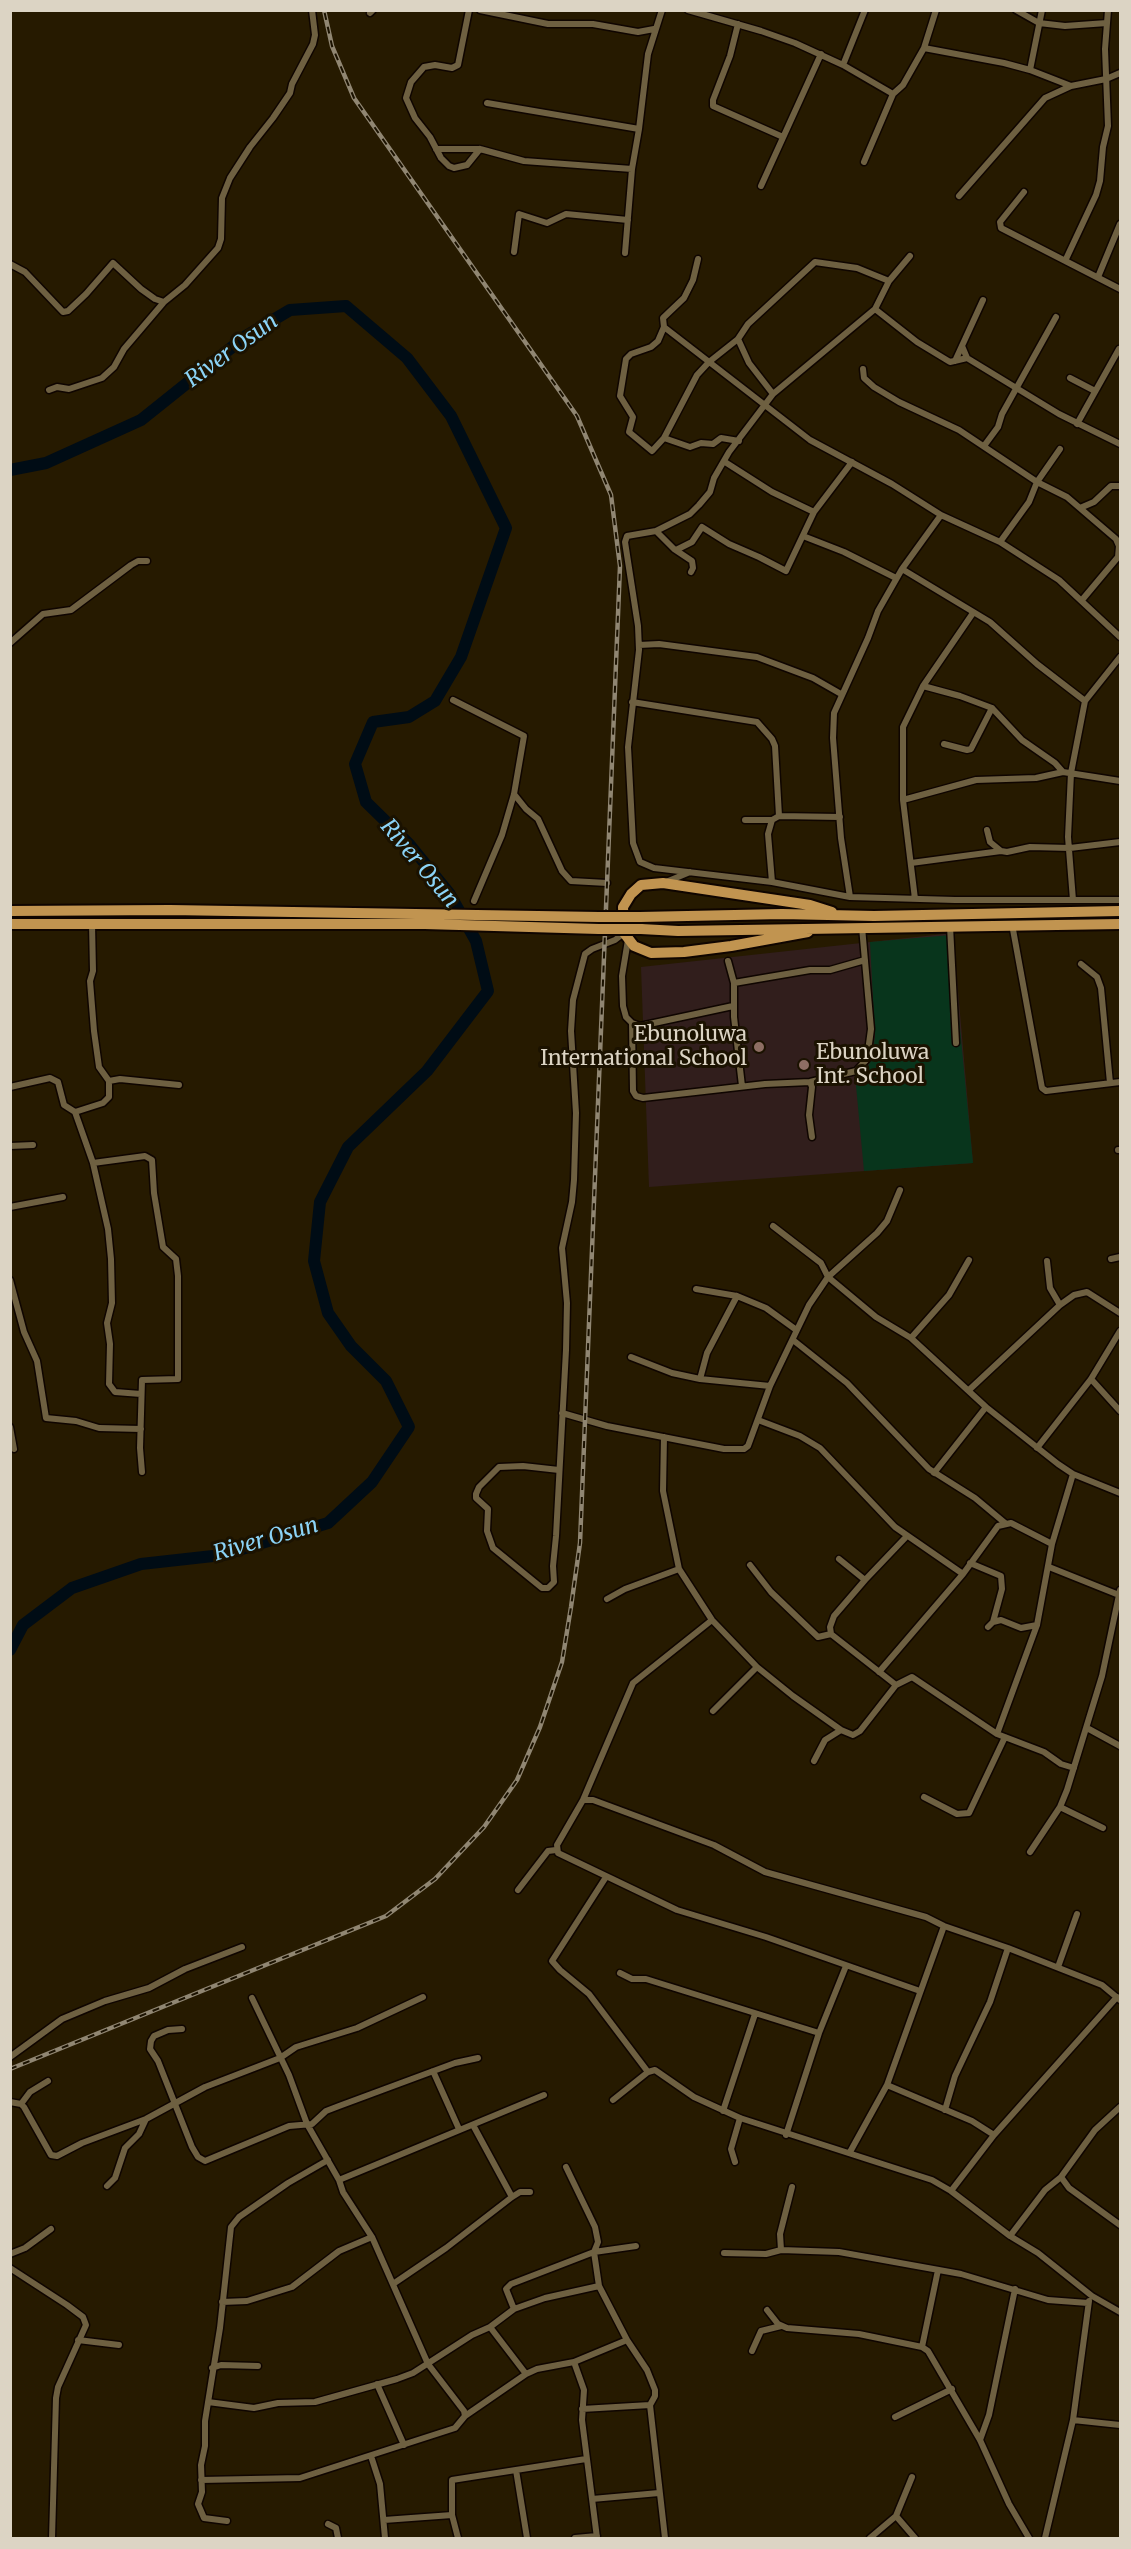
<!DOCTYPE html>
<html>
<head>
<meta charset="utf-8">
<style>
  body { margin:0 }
  #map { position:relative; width:1131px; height:2549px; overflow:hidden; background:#261a00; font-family:Merriweather,serif }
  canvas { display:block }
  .frame { position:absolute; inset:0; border:12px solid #dcd4c4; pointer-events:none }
</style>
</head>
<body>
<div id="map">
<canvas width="1131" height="2549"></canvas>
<div class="frame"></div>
</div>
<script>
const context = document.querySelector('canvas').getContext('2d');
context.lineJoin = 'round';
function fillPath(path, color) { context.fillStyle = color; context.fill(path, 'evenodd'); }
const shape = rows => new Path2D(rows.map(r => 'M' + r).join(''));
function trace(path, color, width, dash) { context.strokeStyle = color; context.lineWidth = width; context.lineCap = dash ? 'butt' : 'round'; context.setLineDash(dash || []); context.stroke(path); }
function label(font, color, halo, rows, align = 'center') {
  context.font = font + ' Merriweather,serif'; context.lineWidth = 6; context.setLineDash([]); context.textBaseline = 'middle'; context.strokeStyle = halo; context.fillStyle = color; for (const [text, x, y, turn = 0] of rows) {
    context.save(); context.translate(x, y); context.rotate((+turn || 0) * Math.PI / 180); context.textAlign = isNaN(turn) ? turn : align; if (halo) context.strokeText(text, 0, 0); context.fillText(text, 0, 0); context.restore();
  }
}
fillPath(shape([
  [953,933,973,1163,649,1187,641,967]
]), '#311e1c');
fillPath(shape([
  [951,935,973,1163,864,1171,855,1075,866,1069,872,1059,875,1036,870,942]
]), '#08351c');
trace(shape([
  [10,470,46,463,141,420,246,336,290,310,346,306,407,358,451,416,506,528,461,657,435,701,409,717,373,722,355,764,366,802,409,844,449,893,476,941,488,991,427,1071,348,1147,320,1202,314,1261,328,1313,351,1346,386,1381,409,1427,372,1482,328,1523,222,1555,141,1564,72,1588,23,1625,10,1650]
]), '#000c15', 12);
const minor = shape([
  [469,10,458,65,452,68,435,65,424,67,411,82,406,98,415,118,430,137,441,158,449,166,454,168,467,165,480,149],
  [480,10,548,24,593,24,638,32,654,29],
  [688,10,761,31,795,43,843,65,893,94],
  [1016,10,1039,23,1065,26,1107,23],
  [370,13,373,10],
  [738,24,730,56,713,100,713,106,783,137],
  [924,48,1004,63,1030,70,1071,86],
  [843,65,865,10],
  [1030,70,1042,10],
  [487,103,639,129],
  [436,149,480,149,524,161,632,169],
  [864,162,893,94,903,85,924,48,936,10],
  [761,186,821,54],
  [1024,192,1000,222,1001,228,1120,289],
  [959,196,1045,98,1071,86,1106,79,1120,73],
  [514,252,519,214,547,223,566,214,628,220],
  [625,253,632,169,639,129,648,54,662,10],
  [698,259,693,280,684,298,663,318,664,327,658,341,651,347,631,354,626,359,620,396,633,417,629,432,652,451,664,438,697,375,709,362,738,339,748,324,815,262,857,268,889,281],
  [1066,259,1096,195,1100,181,1103,147,1108,126,1105,49,1108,10],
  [10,264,25,272,63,312,68,311,86,294,113,263,141,289,155,299,164,302],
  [1098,277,1120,224],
  [875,309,917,342,950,362,967,358],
  [664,327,810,440,892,484,941,515,1000,542,1059,580,1120,637],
  [738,339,749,363,773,394],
  [962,346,967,358,1059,414,1120,444],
  [955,361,983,300],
  [863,369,864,378,874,387,899,402,959,430,1037,482,1067,497,1116,539,1119,546,1118,557,1082,600],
  [1070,378,1095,391],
  [49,390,57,387,69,389,102,378,114,367,124,349,164,302,185,285,218,248,221,239,222,198,230,178,250,147,273,118,290,93,292,84,313,44,315,35,312,10],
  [1077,424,1119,349],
  [664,438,690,447,701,443,713,444,721,438,739,441],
  [984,446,998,427,1002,414,1056,317],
  [725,462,772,492,814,512],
  [1080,508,1094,502,1111,486,1120,486],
  [656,531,627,536,625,542,638,626,639,650,628,747,633,843,640,862,654,868,772,882,850,897,955,900,1120,900],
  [803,536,844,552,896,578],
  [1000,542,1029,502,1037,482,1060,449],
  [676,550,692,542,702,527,729,544,759,557,786,571,814,512,852,462],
  [902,569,990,622,1037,664,1085,701],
  [691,572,693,568,692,561,674,549,656,531,690,514,699,505,710,492,714,478,729,452,773,394,875,309,889,281,910,256],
  [10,643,43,614,71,610,131,565,138,561,147,561],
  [639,645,659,644,757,657,813,678,841,694],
  [923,686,960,696,992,708,1022,740,1055,763,1063,772],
  [453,700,524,736,514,794,502,835,474,901],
  [632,702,757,722,772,739,775,746,779,816],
  [944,744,967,750,971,749,992,708],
  [514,794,526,809,538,819,562,871,571,881,607,883],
  [903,800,976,780,1036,778,1063,772,1120,781],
  [745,820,772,820],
  [987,830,990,842,1001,851,1007,852,1030,847,1070,848,1120,842],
  [911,863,1001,851],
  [666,882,690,872],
  [772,882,768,834,772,820,779,816,840,817],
  [850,897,841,838,833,738,834,713,868,638,878,611,902,569,941,515],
  [915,899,903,800,903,727,923,686,973,613],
  [1073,900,1068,837,1071,773,1085,701,1120,657],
  [92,924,93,971,90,981,94,1031,99,1067,109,1081,109,1097,103,1103,75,1112,93,1163,145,1156,152,1160,154,1193,163,1247,176,1259,178,1276,178,1379,142,1380,140,1448,142,1472],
  [1012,924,1042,1088,1046,1091,1120,1082],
  [950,926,956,1043],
  [628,940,622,976,623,1006,626,1017,632,1023,640,1026,733,1006],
  [728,961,734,983,734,1017,742,1086],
  [1081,964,1097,977,1101,988,1110,1083],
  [734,983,810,970,830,970,865,960],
  [632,1023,633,1091,636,1096,643,1098,765,1084,810,1082,856,1071,867,1059,871,1029,862,927],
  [109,1081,120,1079,179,1085],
  [810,1082,812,1087,809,1115,812,1137],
  [10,1087,50,1078,58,1082,64,1105,75,1112],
  [10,1146,33,1145],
  [1118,1150,1120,1150],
  [93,1163,108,1229,111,1259,112,1303,107,1323,110,1344,109,1384,115,1392,141,1394],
  [10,1207,63,1197],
  [773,1226,821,1263,828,1277,876,1317,911,1338,986,1407,1058,1464,1073,1474,1120,1493],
  [1111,1259,1120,1257],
  [1047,1261,1050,1288,1060,1305],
  [10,1280,24,1332,37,1361,46,1418,76,1421,99,1428,141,1429],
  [696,1289,737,1296,766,1308,795,1329],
  [911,1338,949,1295,969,1260],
  [793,1340,847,1383,929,1469,975,1498,1005,1523],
  [631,1357,672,1373,700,1379,770,1386],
  [700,1379,707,1353,737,1296],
  [1091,1379,1120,1411],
  [969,1390,1060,1305,1074,1295,1087,1292,1120,1313],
  [562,1413,607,1426,724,1449,744,1449,748,1446,770,1386,809,1305,828,1277,877,1233,887,1221,900,1190],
  [758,1420,800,1436,820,1448,895,1527,963,1574],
  [10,1427,14,1449],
  [664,1437,663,1491,679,1569,712,1620,757,1667,793,1696,841,1730,853,1735,860,1731,896,1685,912,1677,997,1734,1044,1752,1061,1764,1074,1768],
  [1037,1448,1091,1379,1120,1331],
  [559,1470,523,1466,499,1467,479,1487,476,1494,476,1498,488,1509,487,1531,493,1548,542,1588,548,1588,554,1582,553,1566,556,1536,566,1350,567,1303,562,1248,572,1202,574,1180,576,1113,571,1031,573,1000,585,954,592,949,615,940,624,933],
  [934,1473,986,1407],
  [839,1559,865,1580],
  [970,1563,1001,1576,1002,1589,993,1622],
  [750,1565,771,1592,818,1637,831,1634],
  [1049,1567,1119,1595],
  [607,1599,625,1589,679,1569],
  [988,1627,993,1622,1001,1620,1021,1628,1037,1625],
  [879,1672,963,1574,998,1526,1011,1523,1052,1544],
  [896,1685,831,1634,830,1627,834,1616,865,1580,906,1537],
  [713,1711,757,1667],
  [1087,1728,1120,1746],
  [997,1734,1037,1625,1052,1544,1073,1474],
  [814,1761,825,1740,841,1730],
  [924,1797,957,1814,969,1813,1005,1737],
  [583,1800,633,1683,712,1620],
  [1060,1807,1103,1828],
  [1030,1852,1060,1807,1067,1790,1102,1676,1120,1590],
  [606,1877,552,1961,560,1970,589,1994,648,2072],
  [518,1890,548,1851,556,1850],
  [1058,1967,1077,1914],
  [620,1973,632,1979,646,1979,819,2033],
  [920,1991,766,1937,677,1910,558,1853,557,1845,583,1800,593,1800,714,1845,765,1872,926,1917,944,1926,1008,1948,1102,1985,1120,2000],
  [182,2029,168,2030,154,2036,151,2041,150,2049,158,2061,192,2147,198,2157,205,2161,289,2126,312,2124,326,2111,339,2106,455,2063,478,2058],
  [10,2057,62,2019,105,2001,149,1988,185,1969,242,1947],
  [433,2071,459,2129],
  [887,2085,972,2121,994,2135],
  [613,2100,648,2072,655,2070,694,2097,740,2118,932,2180,951,2191,1010,2236,1038,2253,1092,2296,1120,2312],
  [10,2102,21,2104,24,2107,51,2155,57,2156,82,2143,146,2119,205,2087,280,2058,296,2047,357,2028,423,1997],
  [21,2104,30,2092,48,2081],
  [945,2110,955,2076,990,2002,1008,1948],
  [723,2111,755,2014],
  [473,2125,512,2197],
  [786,2135,819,2033,846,1966],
  [850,2152,887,2085,944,1926],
  [735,2162,731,2149,740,2118],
  [566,2167,595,2227,598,2242,594,2252,599,2286,627,2340,647,2370,655,2390,655,2396,650,2405,665,2538],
  [1061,2177,1069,2188,1120,2225],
  [339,2180,544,2095],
  [107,2186,115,2178,125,2148,139,2134,146,2119],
  [951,2191,994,2135,1117,1997],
  [1010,2236,1045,2190,1061,2177,1095,2130,1120,2107],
  [781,2250,780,2234,792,2187],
  [724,2253,766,2254,781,2250,839,2252,961,2274,1048,2300,1088,2303],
  [10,2254,25,2248,51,2229],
  [10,2268,67,2305,83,2317,86,2325,58,2387,56,2398,52,2538],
  [393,2284,446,2248,512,2197,520,2192,530,2192],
  [222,2302,247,2301,292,2287,339,2251,372,2237],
  [514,2309,506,2289,511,2284,594,2252,636,2246],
  [767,2310,778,2324,787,2328,859,2334,922,2347,928,2351,980,2440,1009,2504,1029,2538],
  [490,2327,526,2374,537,2369,574,2362,627,2340],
  [78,2340,119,2345],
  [922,2347,938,2270],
  [752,2351,761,2331,781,2326],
  [574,2362,584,2390,582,2420,597,2538],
  [212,2368,221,2365,258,2366],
  [377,2384,404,2445],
  [208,2402,254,2408,278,2403,315,2402,397,2379,413,2373,472,2335,490,2327,514,2309,545,2298,599,2286],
  [582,2409,650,2405],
  [465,2416,526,2374],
  [895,2417,952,2389],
  [1073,2420,1120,2425],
  [980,2440,989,2415,1015,2289],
  [371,2456,380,2484,385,2538],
  [516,2470,527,2538],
  [201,2480,300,2478,455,2428,465,2416,464,2411,428,2364,372,2237,343,2192,339,2180,307,2124,289,2075,252,1998],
  [592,2499,659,2493],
  [896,2516,915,2538],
  [384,2520,452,2515],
  [227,2521,204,2518,198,2504,202,2492,201,2465,205,2446,205,2421,220,2328,231,2227,239,2217,288,2183,328,2160],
  [328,2524,336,2528,338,2538],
  [458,2538,452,2515,452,2480,586,2459],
  [575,2538,597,2536],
  [870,2538,896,2516,912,2477],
  [1045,2538,1073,2420,1089,2301]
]);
const trunk = shape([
  [10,911,170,910,599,917],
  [640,917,782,914,874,916,1120,911],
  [10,924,425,924,599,929],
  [641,929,678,931,1120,924],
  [808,932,731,946,684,952,651,953,634,946,624,933,623,907,631,894,641,885,663,883,810,905,832,912]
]);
trace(minor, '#0f0500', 9);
trace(trunk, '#0f0500', 14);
trace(minor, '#6e6041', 6);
trace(trunk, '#c19450', 10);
const rail = shape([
  [10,2069,386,1916,435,1879,484,1827,517,1780,540,1727,562,1662,571,1607,580,1543,620,566,611,495,577,416,354,98,332,46,324,10]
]);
trace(rail, '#908672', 4.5);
trace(rail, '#1b1200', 2, [7]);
const trunkBridge = shape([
  [599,917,640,917],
  [599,929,641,929]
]);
trace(trunkBridge, '#0f0500', 14, []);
trace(trunkBridge, '#c19450', 10);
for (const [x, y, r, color] of [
  [759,1047,6,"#8d6e63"],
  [804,1065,6,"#8d6e63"]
]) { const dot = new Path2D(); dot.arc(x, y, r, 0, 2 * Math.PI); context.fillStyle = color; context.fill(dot); trace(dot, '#1b1200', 2); }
label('21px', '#dcd4c4', '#1b1200', [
  ["Ebunoluwa",747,1035],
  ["International School",747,1059],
  ["Ebunoluwa",816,1053,"left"],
  ["Int. School",816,1077,"left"]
], 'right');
label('italic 22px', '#8bd3f6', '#1b1200', [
  ["River Osun",232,351,-36],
  ["River Osun",419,864,50],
  ["River Osun",266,1540,-16]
]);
</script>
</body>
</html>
